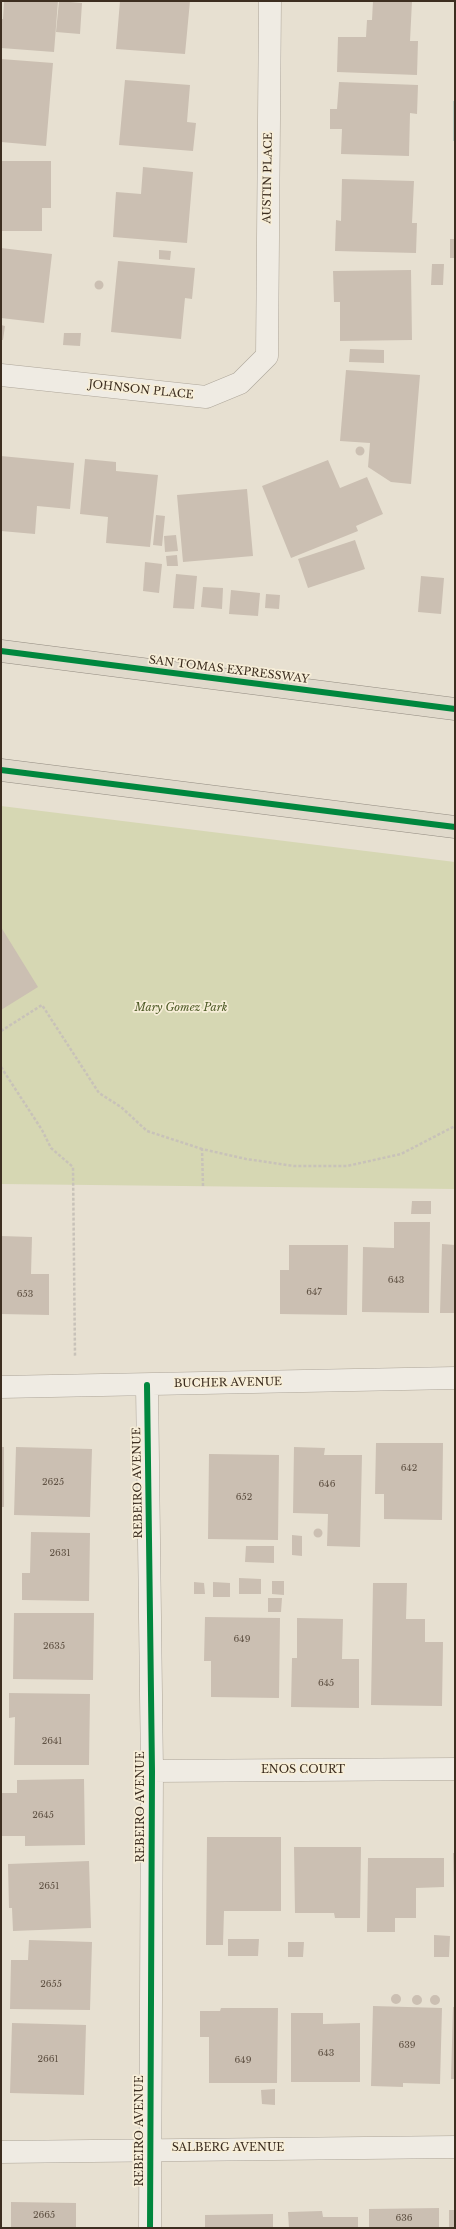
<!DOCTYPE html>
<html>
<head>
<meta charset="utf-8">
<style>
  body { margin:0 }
  #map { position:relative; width:456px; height:2229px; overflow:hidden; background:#e7e0d1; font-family:"Libre Baskerville",serif }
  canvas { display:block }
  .frame { position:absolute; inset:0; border:2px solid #3d2e20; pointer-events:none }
</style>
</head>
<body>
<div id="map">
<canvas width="456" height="2229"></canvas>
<div class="frame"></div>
</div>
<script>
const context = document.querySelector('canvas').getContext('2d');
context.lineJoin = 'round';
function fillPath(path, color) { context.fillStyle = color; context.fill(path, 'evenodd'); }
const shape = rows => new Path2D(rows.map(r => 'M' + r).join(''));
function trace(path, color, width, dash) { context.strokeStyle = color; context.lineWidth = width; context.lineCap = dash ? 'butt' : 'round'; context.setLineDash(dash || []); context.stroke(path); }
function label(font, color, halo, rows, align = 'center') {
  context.font = font + ' "Libre Baskerville",serif'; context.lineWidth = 3.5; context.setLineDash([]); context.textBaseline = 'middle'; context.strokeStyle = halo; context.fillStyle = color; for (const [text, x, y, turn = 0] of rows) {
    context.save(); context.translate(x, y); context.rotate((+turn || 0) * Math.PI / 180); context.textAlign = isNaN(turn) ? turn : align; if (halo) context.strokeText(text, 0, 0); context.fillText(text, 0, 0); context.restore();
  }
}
fillPath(shape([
  [1,806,455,862,455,1189,1,1184]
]), '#d6d7b3');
fillPath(shape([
  [453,101,455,101,455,141,453,141]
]), '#bcccc2');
fillPath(shape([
  [4,1,58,1,54,52,1,48,1,19,3,19],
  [59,1,82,3,80,34,56,32],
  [120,1,190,1,185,54,116,49],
  [373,1,412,1,410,41,418,41,417,75,337,72,338,37,366,37,367,20,372,20],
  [1,59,53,63,46,146,1,142],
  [125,80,190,85,187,122,196,123,193,151,119,145],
  [339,82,418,85,417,114,410,113,409,156,341,154,342,129,330,129,330,109,337,109],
  [1,161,51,161,51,208,42,208,42,231,1,231],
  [143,167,193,172,187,243,113,237,116,192,141,194],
  [342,179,414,181,412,223,417,223,416,253,335,251,336,220,341,221],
  [450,239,455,239,455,258,450,258],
  [1,248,52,254,44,323,1,318],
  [159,250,171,251,170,260,159,259],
  [118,261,195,268,192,299,185,298,181,339,111,332],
  [432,264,444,264,443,285,431,285],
  [411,270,412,340,340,341,340,302,334,302,333,271],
  '94.5 285a4.5 4.5 0 1 1 9 0a4.5 4.5 0 1 1-9 0Z',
  [1,325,5,326,3,340,1,340],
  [64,333,81,333,80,346,63,345],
  [350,349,384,350,384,363,349,362],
  [346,370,420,375,411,484,391,482,368,467,370,443,340,441],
  '355.5 451a4.5 4.5 0 1 1 9 0a4.5 4.5 0 1 1-9 0Z',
  [1,456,74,463,70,509,37,506,35,534,1,531],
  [85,459,116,462,116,471,158,475,150,547,106,543,108,517,80,514],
  [328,460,340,488,367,477,383,514,356,526,358,531,291,558,262,486],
  [247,489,253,556,183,562,177,495],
  [156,515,165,516,162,546,153,545],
  [176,535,178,551,165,552,164,536],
  [355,540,365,569,308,588,298,559],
  [177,555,178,566,167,566,166,556],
  [145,562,162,564,159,593,143,591],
  [176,574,197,576,194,609,173,608],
  [421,576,444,578,441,614,418,612],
  [203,587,223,588,222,609,201,607],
  [231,590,260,593,258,616,229,614],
  [266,594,280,595,279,609,265,608],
  [1,927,38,987,1,1010],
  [412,1201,431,1201,431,1214,411,1214],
  [394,1222,430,1222,429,1313,362,1312,363,1247,394,1248],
  [1,1236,32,1237,31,1274,49,1274,49,1315,1,1314],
  [442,1244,455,1245,455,1313,440,1313],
  [289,1245,348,1245,347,1315,280,1314,280,1270,289,1270],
  [376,1443,443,1443,442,1520,384,1519,384,1494,375,1494],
  [1,1447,4,1447,4,1507,1,1507],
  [16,1447,92,1449,90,1517,14,1515],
  [294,1447,325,1448,324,1455,362,1455,360,1547,327,1546,328,1514,293,1513],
  [209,1454,279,1455,278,1540,208,1539],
  '313.5 1533a4.5 4.5 0 1 1 9 0a4.5 4.5 0 1 1-9 0Z',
  [31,1532,90,1533,89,1601,22,1600,22,1573,30,1573],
  [292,1535,302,1536,302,1556,292,1555],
  [246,1546,274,1546,274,1563,245,1562],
  [239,1578,261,1579,261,1594,239,1594],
  [272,1581,284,1581,284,1595,272,1594],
  [194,1582,204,1583,205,1594,194,1594],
  [213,1582,230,1583,230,1597,213,1597],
  [373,1583,407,1583,406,1619,425,1619,425,1642,443,1642,442,1706,371,1705],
  [268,1598,282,1598,281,1612,268,1612],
  [14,1613,94,1613,93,1680,13,1679],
  [205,1617,280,1618,279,1698,211,1697,211,1661,204,1661],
  [297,1618,343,1619,342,1659,359,1659,359,1708,291,1707,292,1658,297,1658],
  [9,1693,90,1694,89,1765,14,1765,15,1717,9,1718],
  [84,1779,85,1845,25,1846,25,1836,1,1836,1,1793,17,1793,17,1780],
  [207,1837,281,1837,281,1911,224,1911,223,1945,206,1945],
  [294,1847,361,1847,360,1918,335,1918,334,1913,295,1913],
  [453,1853,455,1853,455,1895,454,1895],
  [368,1858,444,1858,444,1887,416,1888,416,1918,395,1918,395,1932,367,1932],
  [89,1861,91,1928,13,1931,12,1908,9,1908,8,1864],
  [434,1935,450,1936,449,1957,434,1957],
  [228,1939,259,1939,258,1956,228,1956],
  [29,1940,92,1942,90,2010,10,2009,11,1960,28,1960],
  [288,1942,304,1942,303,1957,288,1957],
  '391 1999a5 5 0 1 1 10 0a5 5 0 1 1-10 0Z',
  '412 2000a5 5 0 1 1 10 0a5 5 0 1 1-10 0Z',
  '430 2000a5 5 0 1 1 10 0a5 5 0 1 1-10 0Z',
  [373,2006,442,2008,440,2084,403,2083,403,2087,371,2086],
  [453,2007,455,2007,455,2079,451,2079],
  [221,2008,278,2008,277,2083,209,2083,209,2037,200,2037,200,2011,220,2011],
  [291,2013,323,2013,323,2024,360,2023,360,2082,291,2082],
  [12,2023,86,2025,84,2095,10,2093],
  [275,2089,275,2105,262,2104,261,2090],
  [11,2202,76,2203,76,2228,11,2228],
  [439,2208,439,2228,369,2228,369,2209],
  [449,2210,455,2210,455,2228,449,2228],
  [322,2211,323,2217,358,2217,358,2228,289,2228,288,2212],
  [273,2214,273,2228,205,2228,205,2215]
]), '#cbbfb2');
const minor = shape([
  [1,375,206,397,240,383,267,356,270,1],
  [147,1385,152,1771,150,2228],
  [1,1387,455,1378],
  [152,1771,455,1769],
  [1,2152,455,2147]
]);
const trunk = shape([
  [1,651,455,709],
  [1,770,455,827]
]);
trace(minor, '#ada599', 23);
trace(trunk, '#928b80', 23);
trace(shape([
  [1,1031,42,1005,99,1093,121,1107,147,1131,202,1149],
  [1,1067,42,1130,51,1148,73,1167,75,1356],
  [203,1186,202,1149,246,1159,294,1166,347,1166,401,1154,455,1126]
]), '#c8c2b9', 2.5, [3, 2]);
trace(minor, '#efebe3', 22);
trace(trunk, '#e0d9cb', 22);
trace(shape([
  [1,651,455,709],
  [1,770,455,827],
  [147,1385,152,1771,150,2228]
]), '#00873e', 6);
label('9px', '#605244', null, [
  ["643",396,1280],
  ["647",314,1292],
  ["653",25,1294],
  ["642",409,1468],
  ["2625",53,1482],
  ["646",327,1484],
  ["652",244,1497],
  ["2631",60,1553],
  ["649",242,1639],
  ["2635",54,1646],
  ["645",326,1683],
  ["2641",52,1741],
  ["2645",43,1815],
  ["2651",49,1886],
  ["2655",51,1984],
  ["639",407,2045],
  ["643",326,2053],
  ["2661",48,2059],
  ["649",243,2060],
  ["2665",44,2215],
  ["636",404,2218]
]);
label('11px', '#3d2e20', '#f7eed8', [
  ["AUSTIN PLACE",268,178,-89],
  ["JOHNSON PLACE",141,390,6],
  ["SAN TOMAS EXPRESSWAY",229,670,7],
  ["BUCHER AVENUE",228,1383,-1],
  ["REBEIRO AVENUE",138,1483,-91],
  ["ENOS COURT",303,1770],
  ["REBEIRO AVENUE",141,1807,-90],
  ["REBEIRO AVENUE",140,2131,-90],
  ["SALBERG AVENUE",228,2148]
]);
label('italic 11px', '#4d5a26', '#f7eed8', [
  ["Mary Gomez Park",181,1008]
]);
</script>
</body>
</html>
